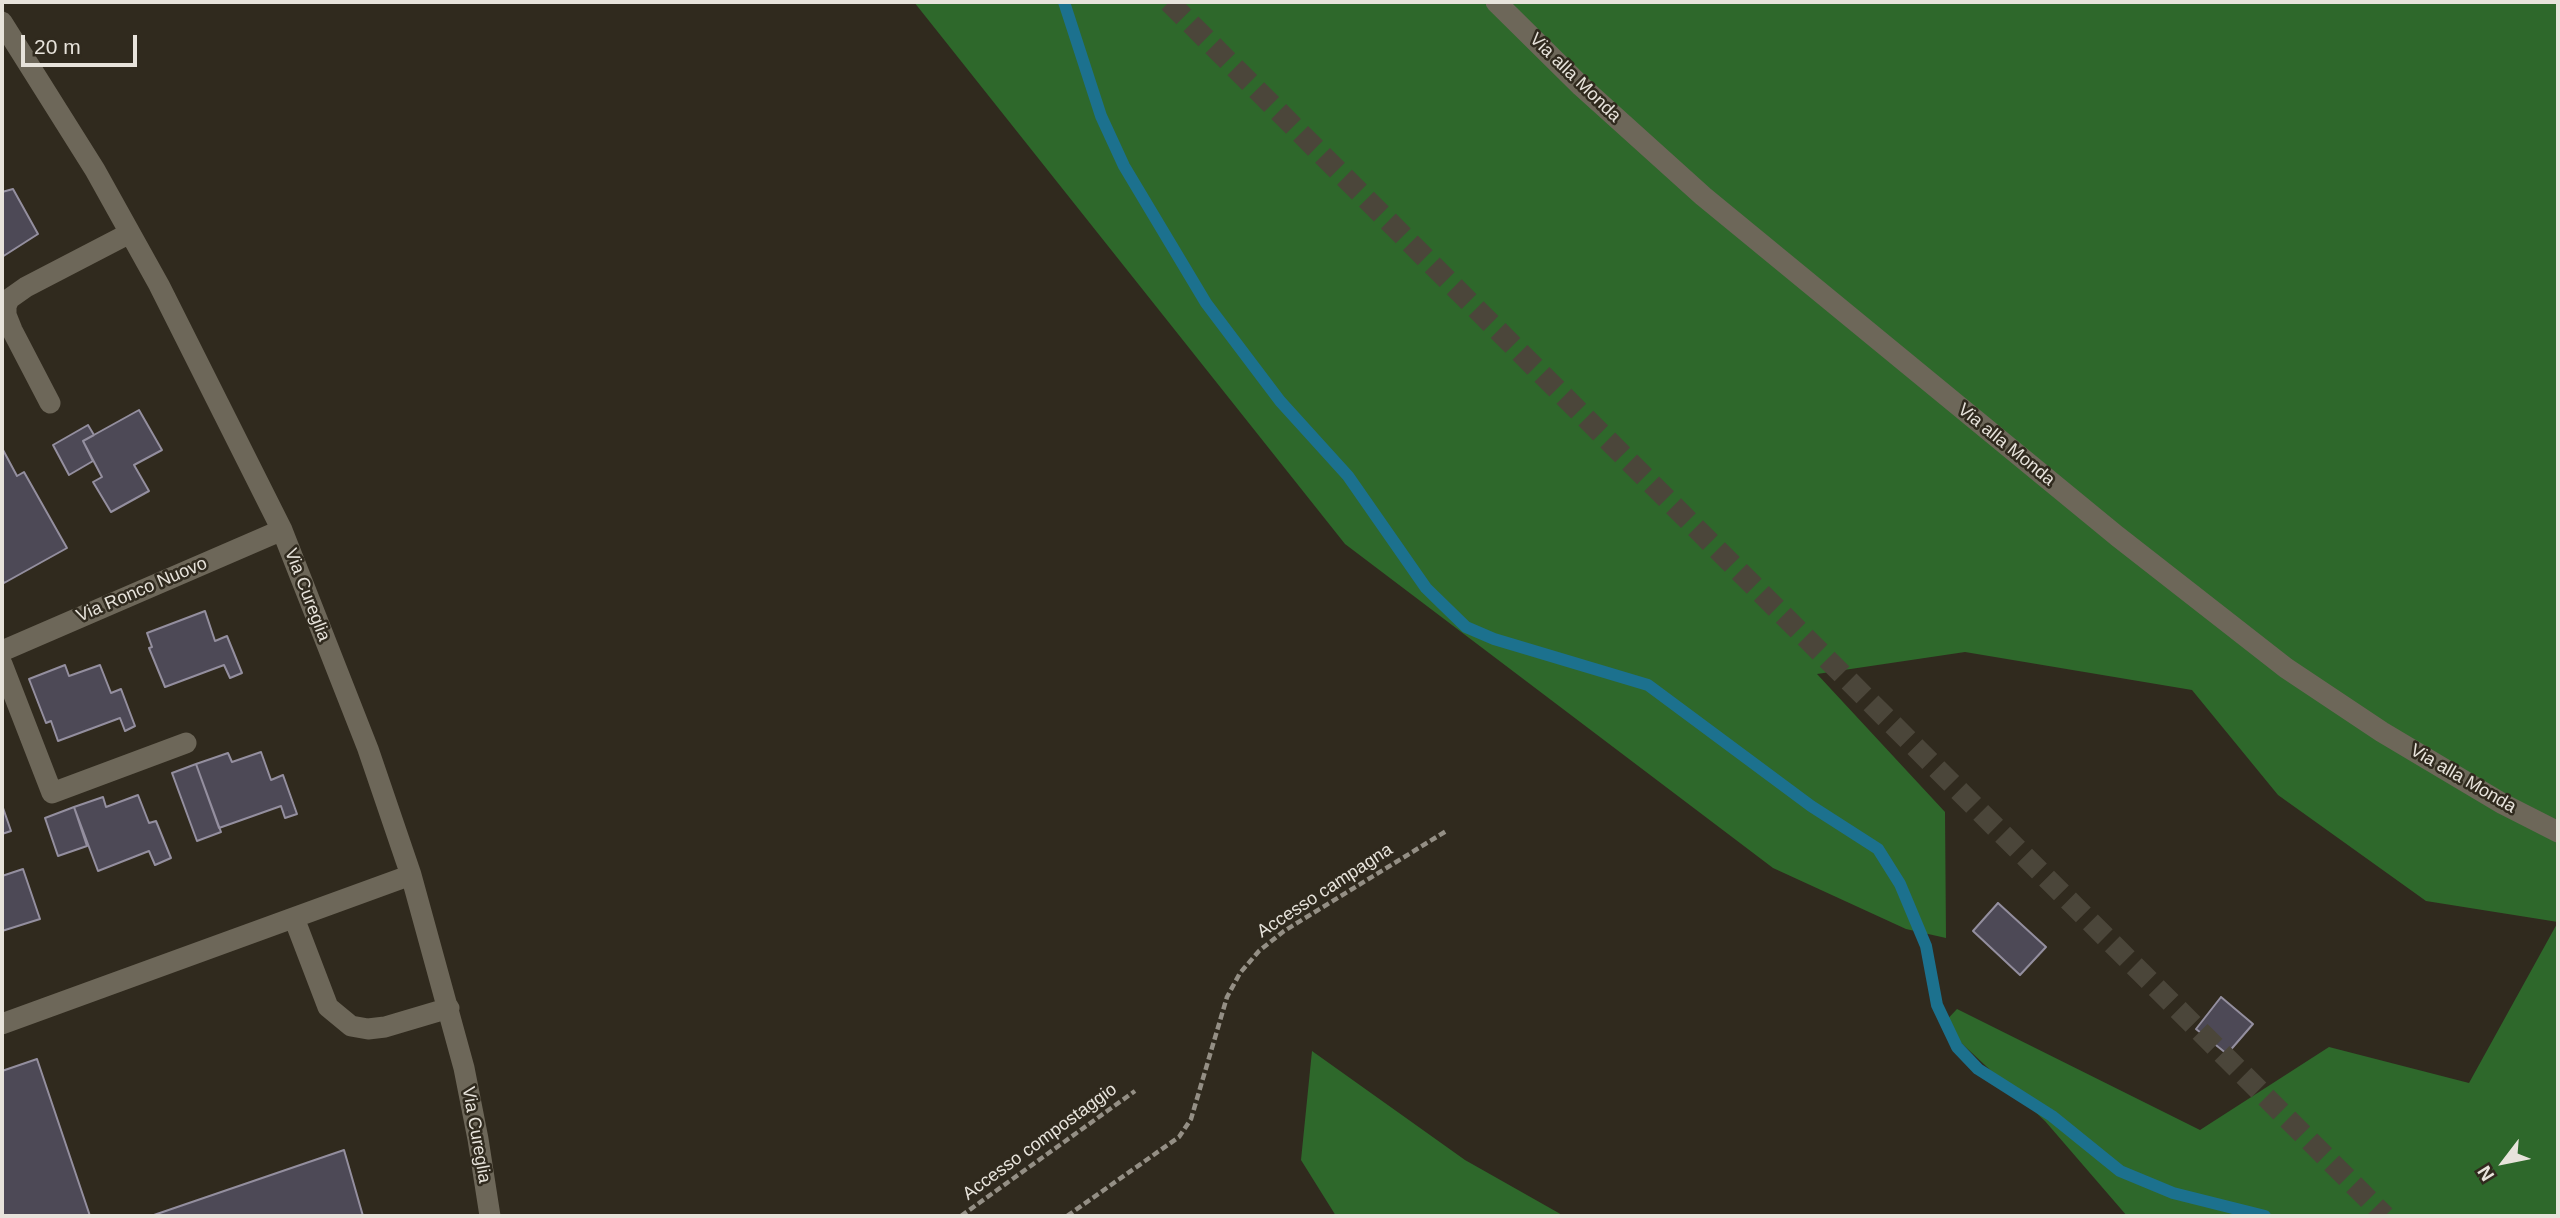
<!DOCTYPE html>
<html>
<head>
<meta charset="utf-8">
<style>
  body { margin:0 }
  #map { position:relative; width:2560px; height:1218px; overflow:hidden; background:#302a1e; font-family:Arial,sans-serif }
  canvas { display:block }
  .frame { position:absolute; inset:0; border:4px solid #e7e3db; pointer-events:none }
  .north { position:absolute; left:2469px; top:1127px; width:70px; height:70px; -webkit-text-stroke:5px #302a1e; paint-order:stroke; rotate:238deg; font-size:19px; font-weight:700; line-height:28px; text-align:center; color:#e7e3db }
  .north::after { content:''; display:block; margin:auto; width:24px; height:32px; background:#e7e3db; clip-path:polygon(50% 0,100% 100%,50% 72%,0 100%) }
  .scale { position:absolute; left:21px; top:35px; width:116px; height:32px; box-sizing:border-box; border:4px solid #e7e3db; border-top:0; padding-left:9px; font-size:21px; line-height:24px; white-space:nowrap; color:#e7e3db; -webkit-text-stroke:5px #302a1e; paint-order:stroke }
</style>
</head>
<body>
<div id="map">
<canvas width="2560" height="1218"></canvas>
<div class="frame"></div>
<div class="north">N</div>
<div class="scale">20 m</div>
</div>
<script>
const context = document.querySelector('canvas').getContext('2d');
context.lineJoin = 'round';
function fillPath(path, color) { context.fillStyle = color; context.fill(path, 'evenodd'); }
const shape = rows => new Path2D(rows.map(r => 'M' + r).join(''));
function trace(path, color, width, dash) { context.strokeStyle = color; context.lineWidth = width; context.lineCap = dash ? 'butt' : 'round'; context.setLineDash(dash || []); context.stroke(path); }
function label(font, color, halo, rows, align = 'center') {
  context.font = font + ' Arial,sans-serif'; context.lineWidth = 5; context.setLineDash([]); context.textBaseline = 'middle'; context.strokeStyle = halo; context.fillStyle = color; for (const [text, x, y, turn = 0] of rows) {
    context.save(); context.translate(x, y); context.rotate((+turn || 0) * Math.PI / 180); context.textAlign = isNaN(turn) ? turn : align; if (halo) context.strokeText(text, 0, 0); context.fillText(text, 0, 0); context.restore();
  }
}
fillPath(shape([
  [914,2,2558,2,2558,1216,2127,1216,2045,1121,1942,1025,1957,1009,2200,1130,2329,1047,2469,1083,2558,922,2426,901,2278,795,2192,690,1965,652,1817,674,1945,812,1946,938,1906,929,1773,868,1345,544],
  [1312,1051,1465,1160,1564,1216,1336,1216,1301,1160]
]), '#2e682b');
trace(shape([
  [1064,2,1101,116,1124,166,1206,303,1280,401,1348,476,1426,588,1466,627,1494,639,1648,685,1811,806,1878,849,1900,884,1926,946,1937,1005,1957,1047,1978,1069,2052,1116,2120,1171,2173,1193,2265,1216]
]), '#1c718e', 12);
const building = shape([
  [13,189,38,234,2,257,2,192,13,189],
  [139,410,162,450,134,465,149,491,111,512,93,482,102,477,83,441,139,410],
  [88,425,94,435,83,441,93,461,69,475,53,445,88,425],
  [2,448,17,476,24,472,67,548,4,583,2,578,2,448],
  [205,611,215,641,227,636,242,673,230,678,224,665,165,687,149,648,152,647,147,633,205,611],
  [65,665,69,676,100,665,111,693,121,689,135,726,125,731,120,718,58,741,51,721,46,723,29,679,65,665],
  [261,752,271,780,283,775,297,814,285,818,281,806,219,828,196,764,228,753,232,762,261,752],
  [196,764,221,832,197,841,172,773,196,764],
  [138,795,149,823,156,821,171,858,155,865,149,851,98,871,74,807,103,797,106,807,138,795],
  [2,805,11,831,2,834,2,805],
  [74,807,87,846,58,856,45,818,74,807],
  [23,869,40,919,2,931,2,876,23,869],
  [1998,903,2046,947,2020,975,1973,931,1998,903],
  [2221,997,2253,1024,2227,1054,2196,1029,2221,997],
  [37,1059,90,1216,2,1216,2,1071,37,1059],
  [344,1150,363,1216,151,1216,344,1150]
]);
fillPath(building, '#4d4956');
trace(building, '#948f9f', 2);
trace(shape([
  [1169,2,2385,1216]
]), '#4b463a', 21, [21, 10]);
trace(shape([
  [961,1216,1135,1091],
  [1067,1216,1179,1137,1191,1119,1227,997,1240,973,1259,951,1284,931,1448,830]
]), '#948f85', 4.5, [7, 3.5]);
trace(shape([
  [1496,2,1581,86,1703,196,2117,536,2286,668,2382,732,2503,804,2558,832],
  [2,22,95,170,159,285,282,530,368,749,411,875,464,1068,478,1139,490,1216],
  [50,403,12,330,6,315,6,306,9,299,26,287,130,233],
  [2,651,282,530],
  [2,664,52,793,186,743],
  [294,918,328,1007,351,1026,368,1029,385,1027,449,1008],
  [2,1024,411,875]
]), '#6d6759', 21);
label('18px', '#e7e3db', '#302a1e', [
  ["Via alla Monda",1575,78,44],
  ["Via alla Monda",2006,445,39],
  ["Via Ronco Nuovo",142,590,-23],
  ["Via Cureglia",307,595,69],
  ["Via alla Monda",2463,779,30],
  ["Accesso campagna",1325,891,-33],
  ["Via Cureglia",476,1135,80],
  ["Accesso compostaggio",1040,1142,-36]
]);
</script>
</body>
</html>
